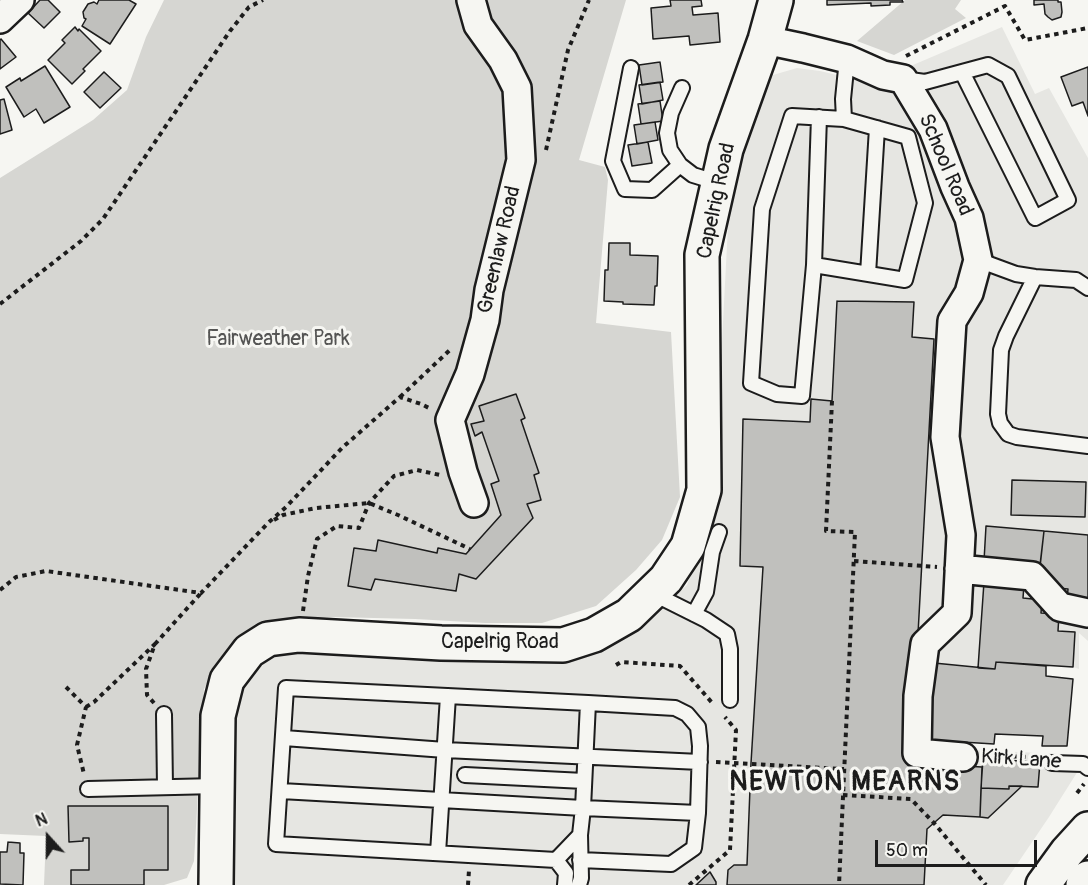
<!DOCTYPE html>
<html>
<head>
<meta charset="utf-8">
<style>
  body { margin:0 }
  #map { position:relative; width:1088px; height:885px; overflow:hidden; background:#f6f6f2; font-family:Pangolin,sans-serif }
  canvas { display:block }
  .north { position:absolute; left:18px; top:807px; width:60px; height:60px; -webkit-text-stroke:4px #f6f6f2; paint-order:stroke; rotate:339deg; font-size:16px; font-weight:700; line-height:24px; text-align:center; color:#1c1c1c }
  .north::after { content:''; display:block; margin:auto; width:21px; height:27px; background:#1c1c1c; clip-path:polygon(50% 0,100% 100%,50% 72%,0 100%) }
  .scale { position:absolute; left:875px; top:840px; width:162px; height:27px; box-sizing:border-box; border:3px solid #1c1c1c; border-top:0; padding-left:8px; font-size:18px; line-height:21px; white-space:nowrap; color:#1c1c1c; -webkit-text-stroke:4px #f6f6f2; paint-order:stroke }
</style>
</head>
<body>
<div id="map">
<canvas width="1088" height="885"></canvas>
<div class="north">N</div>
<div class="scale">50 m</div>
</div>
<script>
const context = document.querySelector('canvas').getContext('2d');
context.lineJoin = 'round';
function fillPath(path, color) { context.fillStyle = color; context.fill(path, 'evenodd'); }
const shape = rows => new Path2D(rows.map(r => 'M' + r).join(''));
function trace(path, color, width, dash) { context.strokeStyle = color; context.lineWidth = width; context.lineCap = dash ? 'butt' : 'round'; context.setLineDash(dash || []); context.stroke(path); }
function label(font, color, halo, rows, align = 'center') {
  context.font = font + ' Pangolin,sans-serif'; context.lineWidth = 6; context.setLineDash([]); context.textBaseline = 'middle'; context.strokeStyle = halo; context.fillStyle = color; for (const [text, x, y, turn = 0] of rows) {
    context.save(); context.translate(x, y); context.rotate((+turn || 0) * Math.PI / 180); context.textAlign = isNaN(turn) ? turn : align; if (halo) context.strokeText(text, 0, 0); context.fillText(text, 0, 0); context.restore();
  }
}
fillPath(shape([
  [1002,27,1035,94,1049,88,1088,158,1088,641,1079,633,1079,669,1073,667,996,662,978,668,927,662,924,748,1088,755,1049,817,1003,885,234,885,231,880,230,848,236,705,241,679,271,651,525,659,618,639,644,625,687,585,712,519,721,457,718,418,729,207,753,99,773,75,797,68,820,71,900,90,913,65]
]), '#e6e6e2');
fillPath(shape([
  [164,0,626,0,579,160,605,167,608,180,596,323,671,332,680,497,662,540,636,570,596,606,542,623,485,623,415,619,333,617,280,620,245,634,223,656,204,689,194,861,187,878,164,885,44,885,46,836,0,834,0,178,93,120,127,90,146,37],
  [905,0,961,0,955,9,966,18,894,55,857,41]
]), '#d6d6d2');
const building = shape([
  [40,0,48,0,60,12,44,28,28,13,40,0],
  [99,0,129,0,136,4,110,44,82,26,86,19,84,18,83,12,88,4,94,2,97,4,99,0],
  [670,0,701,0,702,6,692,7,693,15,718,13,720,42,690,45,689,36,653,39,651,8,671,6,670,0],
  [827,0,902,0,903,2,890,2,890,5,871,6,871,3,827,5,827,0],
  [1034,0,1058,0,1058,2,1061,2,1062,12,1061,17,1052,20,1048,17,1045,14,1044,4,1034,5,1034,0],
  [75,27,78,31,79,29,101,51,83,69,85,71,72,84,48,60,65,43,62,40,75,27],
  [1,39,16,57,0,69,0,40,1,39],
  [660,62,663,82,642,85,639,65,660,62],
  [45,66,70,107,44,123,36,109,24,117,6,87,20,78,21,81,45,66],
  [1088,67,1088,116,1083,102,1072,106,1061,77,1088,67],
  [104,72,121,88,100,108,84,92,104,72],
  [660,82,663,100,642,104,639,85,660,82],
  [4,99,12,130,0,134,0,100,4,99],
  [660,101,663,121,641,124,638,104,660,101],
  [655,122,658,140,637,144,634,125,655,122],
  [648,142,652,163,632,166,628,145,648,142],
  [609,243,630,243,630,255,658,256,657,286,655,286,654,305,623,304,623,302,604,301,605,270,608,270,609,243],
  [837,301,914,302,912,337,934,339,911,763,982,767,980,817,943,815,927,829,924,885,727,885,728,870,734,865,747,865,751,763,763,567,740,566,743,419,810,422,811,399,832,401,837,301],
  [516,394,525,418,521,420,539,473,534,475,541,500,527,504,533,518,476,579,459,574,456,591,375,579,371,590,348,586,354,548,376,551,378,540,437,553,438,548,466,554,501,515,491,484,499,481,482,432,475,436,471,424,484,421,479,406,516,394],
  [1012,480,1086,482,1085,517,1011,515,1012,480],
  [986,526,1044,531,1040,565,984,561,986,526],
  [1044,531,1088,535,1088,602,1067,600,1068,589,1057,588,1057,582,1051,581,1051,575,1045,574,1045,568,1040,567,1044,531],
  [984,582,1024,585,1023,598,1042,600,1041,613,1059,614,1058,631,1075,632,1073,667,996,662,995,669,978,668,984,582],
  [996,662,1046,666,1046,676,1073,679,1067,746,1042,746,1043,736,995,734,994,744,962,742,961,744,930,743,934,663,995,669,996,662],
  [983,759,1040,762,1038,787,1009,786,1009,789,981,788,983,759],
  [1009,786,1022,786,988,818,980,817,981,788,1009,789,1009,786],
  [68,806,168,806,168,870,144,870,144,885,71,885,71,870,89,870,89,838,83,838,83,841,69,842,68,806],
  [8,842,20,843,20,853,24,853,23,885,0,884,0,852,7,852,8,842],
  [710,872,716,882,716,885,696,885,710,872]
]);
fillPath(building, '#c0c0bd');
trace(building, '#1c1c1c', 1.5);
const lane = shape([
  [631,68,613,161,625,189,652,190,680,165],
  [903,79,925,82,962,72,988,65,1008,76,1068,200,1035,218,962,72],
  [682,88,671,113,667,133,670,150,680,165,693,175,719,183],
  [844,119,908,137,925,203,905,280,814,265,802,396,777,394,751,383,762,209,792,116,844,119,843,99,847,59],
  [978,260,1016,274,1035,277,1076,280,1088,288],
  [814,265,819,117],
  [868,274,877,128],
  [1035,277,1006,336,1001,350,998,414,1000,423,1008,434,1017,437,1088,446],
  [652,593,706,620,727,634,730,649,730,700],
  [694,614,706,592,712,552,719,532],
  [164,714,165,787],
  [284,738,445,750,700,762],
  [1052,763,1083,764,1088,768],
  [465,775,584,781],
  [88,789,217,786],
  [281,791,583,808,698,813],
  [438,853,448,696],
  [556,860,566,873,565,885],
  [580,860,671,864,694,848,698,813,700,746,698,727,687,714,675,708,588,703,286,688,276,844,556,860,580,835,583,808,588,703],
  [579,885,581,878,580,835]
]);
const street = shape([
  [471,0,478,25,503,60,517,88,521,160,489,290,485,320,470,374,450,420,463,472,474,503],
  [0,19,20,0],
  [765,40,803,48,847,59,883,75,903,79,933,129,955,187,969,218,978,260,969,293,952,321,945,437,961,535,957,613,925,644,918,696,917,753,963,757],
  [959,569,1032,576,1060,607,1088,613]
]);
const secondary = shape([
  [216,885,218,716,227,680,249,651,268,639,299,635,441,643,563,645,594,635,629,615,666,579,688,546,704,490,702,255,726,149,765,40,776,0]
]);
const primary = shape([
  [1043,885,1067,852,1088,829],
  [1083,885,1088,878]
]);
trace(lane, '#1c1c1c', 18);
trace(street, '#1c1c1c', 32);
trace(secondary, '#1c1c1c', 38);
trace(primary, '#1c1c1c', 38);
trace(shape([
  [906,56,1005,6,1025,40,1088,28],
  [546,150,568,50,589,0],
  [0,304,81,241,103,219,230,31,249,7,263,0],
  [400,397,452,348],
  [832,401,826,531,855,532,839,885],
  [274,520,283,515,316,508,369,503,398,515,470,549],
  [854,561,937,567],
  [0,590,16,577,46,571,201,593,268,523,286,507,343,447,400,397,421,404,429,408],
  [303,611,308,576,317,539,337,526,359,528,369,503,394,476,417,470,440,475],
  [616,665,621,662,680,666,714,705],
  [66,687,86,707,77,745,84,774],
  [154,703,147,695,146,669,155,644,201,593],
  [86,707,94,702,155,644],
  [985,756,1037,757],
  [716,762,844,769],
  [1077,793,1084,784],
  [843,795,911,799,934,823,986,885],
  [468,885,469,870],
  [689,885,730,850,736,730,725,717]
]), '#1c1c1c', 4, [4.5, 4.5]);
trace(lane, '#f6f6f2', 14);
trace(street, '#f6f6f2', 27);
trace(secondary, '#f6f6f2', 33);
trace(primary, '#f6f6f2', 33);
label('21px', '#1c1c1c', '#f6f6f2', [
  ["School Road",945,165,67],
  ["Capelrig Road",717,201,-78],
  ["Greenlaw Road",500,250,-77],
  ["Capelrig Road",500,643],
  ["Kirk Lane",1021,760,4]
]);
label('21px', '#545453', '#f6f6f2', [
  ["Fairweather Park",278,340]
]);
context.letterSpacing = '1.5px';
label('bold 27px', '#1c1c1c', '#f6f6f2', [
  ["NEWTON MEARNS",845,783]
]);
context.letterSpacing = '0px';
</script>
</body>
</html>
